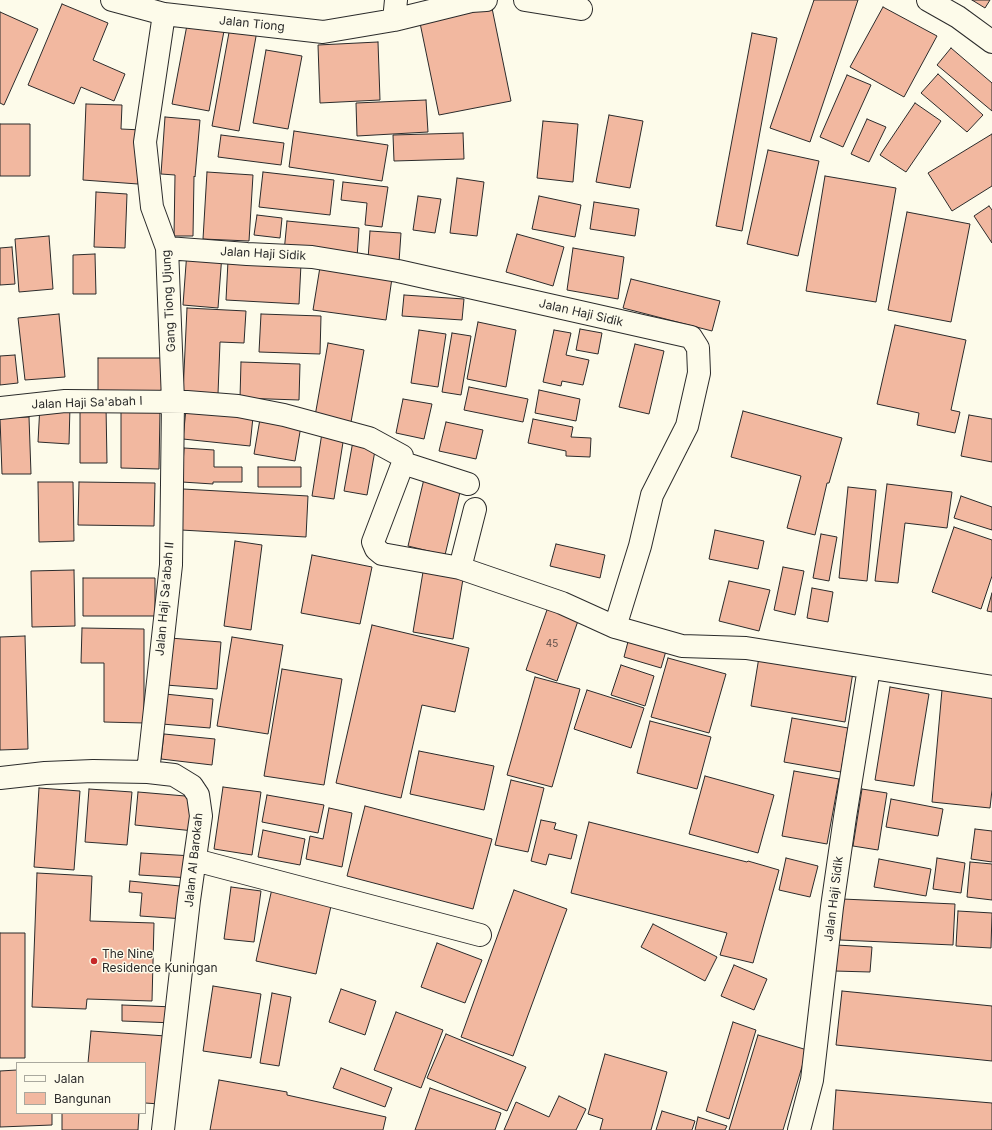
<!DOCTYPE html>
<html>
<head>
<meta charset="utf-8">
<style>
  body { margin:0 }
  #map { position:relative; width:992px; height:1130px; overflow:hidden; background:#fdfbea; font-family:Inter,sans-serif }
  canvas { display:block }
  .legend { position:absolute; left:16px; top:1062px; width:130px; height:52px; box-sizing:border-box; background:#fdfbea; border:1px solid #a9a89e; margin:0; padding:5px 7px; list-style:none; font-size:12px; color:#2b2b2b }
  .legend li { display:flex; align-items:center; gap:8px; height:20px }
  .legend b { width:20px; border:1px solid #a9a89e }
</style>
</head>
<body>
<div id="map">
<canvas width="992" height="1130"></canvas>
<ul class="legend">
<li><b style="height:5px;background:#fdfbea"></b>Jalan</li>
<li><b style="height:11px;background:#f2b8a0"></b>Bangunan</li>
</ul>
</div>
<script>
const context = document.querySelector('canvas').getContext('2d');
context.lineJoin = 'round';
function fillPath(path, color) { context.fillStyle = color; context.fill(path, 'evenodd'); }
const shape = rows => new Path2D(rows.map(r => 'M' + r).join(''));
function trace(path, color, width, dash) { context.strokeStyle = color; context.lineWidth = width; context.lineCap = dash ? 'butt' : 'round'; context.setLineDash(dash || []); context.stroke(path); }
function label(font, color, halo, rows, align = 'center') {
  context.font = font + ' Inter,sans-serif'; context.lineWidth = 3; context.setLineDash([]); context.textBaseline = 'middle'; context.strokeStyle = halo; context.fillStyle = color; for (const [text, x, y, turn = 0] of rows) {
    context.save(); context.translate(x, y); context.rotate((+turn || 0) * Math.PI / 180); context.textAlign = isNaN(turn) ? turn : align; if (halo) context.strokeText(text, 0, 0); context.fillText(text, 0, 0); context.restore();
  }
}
const building = shape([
  [814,0,858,0,810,142,770,128,814,0],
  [972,0,990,0,985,8,972,0],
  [62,4,108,23,93,60,125,74,114,101,81,87,74,104,28,85,62,4],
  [883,7,937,36,904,97,850,67,883,7],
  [492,8,511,101,439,115,420,23,492,8],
  [0,12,38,29,4,105,0,103,0,12],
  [187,25,224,31,209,111,172,104,187,25],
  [230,27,257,31,239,131,212,126,230,27],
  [752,33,777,38,742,231,716,226,752,33],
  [378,42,380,100,320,103,318,45,378,42],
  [951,48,992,83,992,111,937,65,951,48],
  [266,50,302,56,288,129,253,123,266,50],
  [938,74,983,115,967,132,921,93,938,74],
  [847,75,871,85,843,147,820,137,847,75],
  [426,100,428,132,357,136,356,103,426,100],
  [915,103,941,121,906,172,880,155,915,103],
  [86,104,122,105,121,129,142,130,138,184,83,180,86,104],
  [609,115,643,121,630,188,596,182,609,115],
  [165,117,200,120,195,177,194,176,193,236,174,236,175,175,161,174,165,117],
  [867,119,886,127,869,162,851,154,867,119],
  [543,121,578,124,573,182,537,178,543,121],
  [0,124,30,124,30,176,0,176,0,124],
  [294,131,388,145,382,181,289,167,294,131],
  [463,133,464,159,394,161,393,135,463,133],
  [992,134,992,186,952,211,928,173,992,134],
  [221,135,284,143,281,165,218,157,221,135],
  [768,150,819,161,798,256,747,244,768,150],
  [207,172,253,175,249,241,203,239,207,172],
  [263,172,334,180,330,215,259,207,263,172],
  [825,176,896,188,876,302,806,291,825,176],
  [457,178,484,182,477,236,450,233,457,178],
  [343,182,388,187,382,227,365,225,367,203,341,200,343,182],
  [96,192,127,194,125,248,94,247,96,192],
  [418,196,441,199,435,233,413,230,418,196],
  [539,196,581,205,575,237,532,229,539,196],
  [594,202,639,209,635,236,590,229,594,202],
  [989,206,992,210,992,243,974,216,989,206],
  [907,212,970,224,951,322,888,310,907,212],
  [257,215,282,218,280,238,254,235,257,215],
  [287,221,359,228,357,258,284,252,287,221],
  [370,231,401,233,399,262,368,259,370,231],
  [517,234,564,247,553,286,506,272,517,234],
  [49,236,53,289,19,292,15,239,49,236],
  [12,247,15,284,0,285,0,248,12,247],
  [573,248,624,257,618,299,567,290,573,248],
  [187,251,222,254,218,308,183,305,187,251],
  [95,254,96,294,73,294,73,255,95,254],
  [228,261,301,264,299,304,226,300,228,261],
  [320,267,392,278,386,320,313,310,320,267],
  [631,279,720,301,712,331,623,308,631,279],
  [404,295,464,299,462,320,402,316,404,295],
  [187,308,246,311,244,343,220,342,218,394,183,393,187,308],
  [59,314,65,377,25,380,18,318,59,314],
  [261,314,321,316,320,354,259,352,261,314],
  [478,322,516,330,506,387,467,379,478,322],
  [895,325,966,340,951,410,960,412,955,433,917,425,919,413,877,404,895,325],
  [580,329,602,333,598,354,576,350,580,329],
  [419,330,446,334,438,387,411,383,419,330],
  [554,330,571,333,566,355,589,360,583,385,562,381,561,386,543,382,554,330],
  [452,333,471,336,461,395,442,392,452,333],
  [328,343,364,350,351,422,315,416,328,343],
  [635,344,664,351,649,414,619,407,635,344],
  [15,355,18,383,0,385,0,356,15,355],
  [98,358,163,358,163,391,98,391,98,358],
  [241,362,300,364,299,400,240,398,241,362],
  [469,387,528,399,523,422,464,410,469,387],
  [539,390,580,399,576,421,535,413,539,390],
  [403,399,432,404,424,439,396,433,403,399],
  [40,405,70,406,69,444,38,442,40,405],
  [80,406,106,406,107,463,80,463,80,406],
  [186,409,253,417,250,446,183,439,186,409],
  [121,410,160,410,159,469,121,468,121,410],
  [743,411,842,438,829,483,827,483,815,535,787,528,801,476,731,457,743,411],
  [969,415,992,419,992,462,961,456,969,415],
  [29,417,31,474,2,474,0,418,29,417],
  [260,419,301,426,295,461,254,454,260,419],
  [533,419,573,427,571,437,591,438,590,457,566,456,566,451,528,443,533,419],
  [446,422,483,430,476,459,439,451,446,422],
  [322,433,344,436,334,499,312,496,322,433],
  [353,441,376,445,367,495,344,491,353,441],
  [184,448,214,450,214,467,242,467,242,482,213,482,213,484,182,482,184,448],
  [258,467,301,467,301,487,258,487,258,467],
  [424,479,461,488,445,555,408,546,424,479],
  [38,482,73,482,74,541,39,542,38,482],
  [79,482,155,483,154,526,78,525,79,482],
  [887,484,952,492,947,528,905,523,898,583,875,581,887,484],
  [848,487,876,490,867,581,839,578,848,487],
  [183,489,308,496,306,537,181,530,183,489],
  [961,496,992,507,992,530,954,518,961,496],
  [954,527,992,540,992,576,981,609,932,592,954,527],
  [715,530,764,541,758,569,709,559,715,530],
  [821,534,837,537,829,581,813,578,821,534],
  [235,541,262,545,251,630,224,626,235,541],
  [556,544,605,555,600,578,550,566,556,544],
  [312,555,372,567,360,624,301,613,312,555],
  [424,566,464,573,453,639,413,632,424,566],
  [783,567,804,571,795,615,774,610,783,567],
  [74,570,75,626,32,627,31,571,74,570],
  [83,578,155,578,155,616,83,616,83,578],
  [729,581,770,590,759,631,719,621,729,581],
  [812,588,833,592,828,622,807,618,812,588],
  [992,593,992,612,987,611,992,593],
  [548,607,579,618,557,681,526,670,548,607],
  [372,625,469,648,455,712,422,705,401,798,336,783,372,625],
  [82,628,144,629,144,723,104,722,104,663,81,663,82,628],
  [630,634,668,644,661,668,624,657,630,634],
  [25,636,28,749,0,750,0,637,25,636],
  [232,637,283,645,268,734,217,726,232,637],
  [170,638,221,642,217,689,166,685,170,638],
  [759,657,853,672,845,722,751,706,759,657],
  [668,658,726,674,709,733,651,717,668,658],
  [621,665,654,676,645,706,611,695,621,665],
  [282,669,342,679,324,785,264,776,282,669],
  [535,677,580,689,552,787,507,775,535,677],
  [890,687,929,694,914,786,875,780,890,687],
  [587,690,644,708,631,748,574,729,587,690],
  [942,690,992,695,992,790,990,808,932,802,942,690],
  [165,694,213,699,210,728,162,724,165,694],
  [792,718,848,728,841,772,784,762,792,718],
  [650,721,711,737,697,789,637,773,650,721],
  [164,734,215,739,212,765,161,759,164,734],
  [419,751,494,766,484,810,410,794,419,751],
  [794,771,839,779,827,844,782,836,794,771],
  [705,776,774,795,758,853,689,834,705,776],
  [511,780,544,788,528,852,495,845,511,780],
  [223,787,261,792,252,855,214,849,223,787],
  [39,788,80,791,74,870,34,867,39,788],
  [89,789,132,792,127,845,85,842,89,789],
  [862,789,887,793,878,850,853,846,862,789],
  [138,792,197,797,194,831,135,825,138,792],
  [267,795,324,805,318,833,262,822,267,795],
  [891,799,943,809,938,836,886,827,891,799],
  [365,806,492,839,473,909,347,876,365,806],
  [329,808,352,813,342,867,306,859,310,836,323,839,329,808],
  [541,820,556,823,554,829,577,835,571,859,549,854,546,865,531,861,541,820],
  [589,822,747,862,748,861,779,870,753,963,720,955,727,933,571,893,589,822],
  [975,829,992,831,992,862,971,859,975,829],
  [263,830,305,839,300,865,258,857,263,830],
  [141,853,193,856,191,878,139,875,141,853],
  [786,858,818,866,810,897,779,890,786,858],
  [937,858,965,863,961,893,933,889,937,858],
  [879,859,931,869,926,896,874,887,879,859],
  [970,862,992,864,992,900,967,897,970,862],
  [37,873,92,876,90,921,154,923,152,1001,87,999,86,1009,32,1007,37,873],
  [130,881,190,887,185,919,140,916,142,893,129,892,130,881],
  [273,884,333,897,316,974,256,961,273,884],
  [231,887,261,891,254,942,224,939,231,887],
  [514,890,567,909,513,1056,461,1037,514,890],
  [842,899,955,904,953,945,840,940,842,899],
  [958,911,992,913,991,948,956,946,958,911],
  [653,924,717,957,705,981,641,947,653,924],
  [0,933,25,933,25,1058,0,1058,0,933],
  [437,943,482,960,465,1003,421,987,437,943],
  [836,945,872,947,870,972,834,971,836,945],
  [734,965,767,979,754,1010,721,996,734,965],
  [213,986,261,994,251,1058,203,1051,213,986],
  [341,989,376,1001,365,1035,329,1022,341,989],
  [842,991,992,1006,992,1061,836,1045,842,991],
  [272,993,291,997,279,1066,260,1063,272,993],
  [122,1005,175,1007,175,1023,122,1021,122,1005],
  [396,1012,443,1030,421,1088,374,1070,396,1012],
  [733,1022,756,1030,729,1119,706,1111,733,1022],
  [91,1031,166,1036,160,1104,145,1103,145,1063,88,1063,91,1031],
  [446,1034,526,1067,507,1111,427,1078,446,1034],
  [758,1035,807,1050,783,1130,729,1130,758,1035],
  [605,1054,667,1072,651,1130,600,1130,603,1119,588,1114,605,1054],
  [341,1068,392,1088,385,1107,333,1088,341,1068],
  [17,1070,17,1113,52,1113,52,1125,0,1127,0,1071,17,1070],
  [219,1080,287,1092,287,1095,386,1117,383,1130,210,1130,219,1080],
  [430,1088,501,1113,495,1130,415,1130,430,1088],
  [836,1090,992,1103,992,1130,833,1130,836,1090],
  [559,1096,586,1109,576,1130,504,1130,516,1102,549,1117,559,1096],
  [662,1111,695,1121,692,1130,656,1130,662,1111],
  [62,1113,139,1113,138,1130,62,1130,62,1113],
  [698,1117,727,1126,725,1130,695,1130,698,1117]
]);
fillPath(building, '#f2b8a0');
trace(building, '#2b2b2b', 1);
const street = shape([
  [112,0,164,14,323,32,394,20,471,1,486,0],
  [525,0,581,9],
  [928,0,958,17,992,42],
  [394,20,396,0],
  [167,248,247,254,312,257,398,271,691,337,698,348,699,373,687,426,652,495,640,546,615,627],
  [0,408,65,401,187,402,238,406,284,415,369,438,402,456,403,463,373,542,376,549,382,554,460,568,562,603,615,627,682,646,746,648,992,687],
  [403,463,468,484],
  [460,568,475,509],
  [148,772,171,565,173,401,167,248,152,207,145,142,164,14],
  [0,778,45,773,93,771,148,772,174,775,192,786,198,795,201,816,189,900,163,1130],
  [195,860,480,935],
  [799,1130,812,1080,832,907,845,817,869,668]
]);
trace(street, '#2b2b2b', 24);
trace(street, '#fdfbea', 22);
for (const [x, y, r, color] of [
  [94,961,4,"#c62828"]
]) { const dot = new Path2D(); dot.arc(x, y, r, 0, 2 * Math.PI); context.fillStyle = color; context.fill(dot); trace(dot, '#fdfbea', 1.5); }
label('10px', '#5d4e48', null, [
  ["45",552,644]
]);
label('12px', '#2b2b2b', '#fdfbea', [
  ["Jalan Tiong",252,24,6],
  ["Jalan Haji Sidik",263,254,3],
  ["Gang Tiong Ujung",169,301,-93],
  ["Jalan Haji Sidik",581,313,13],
  ["Jalan Haji Sa'abah I",87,403,-2],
  ["Jalan Haji Sa'abah II",165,599,-85],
  ["Jalan Al Barokah",194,860,-84],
  ["Jalan Haji Sidik",834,899,-83]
]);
label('12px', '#2b2b2b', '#fdfbea', [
  ["The Nine",102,954],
  ["Residence Kuningan",102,968]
], 'left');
</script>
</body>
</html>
